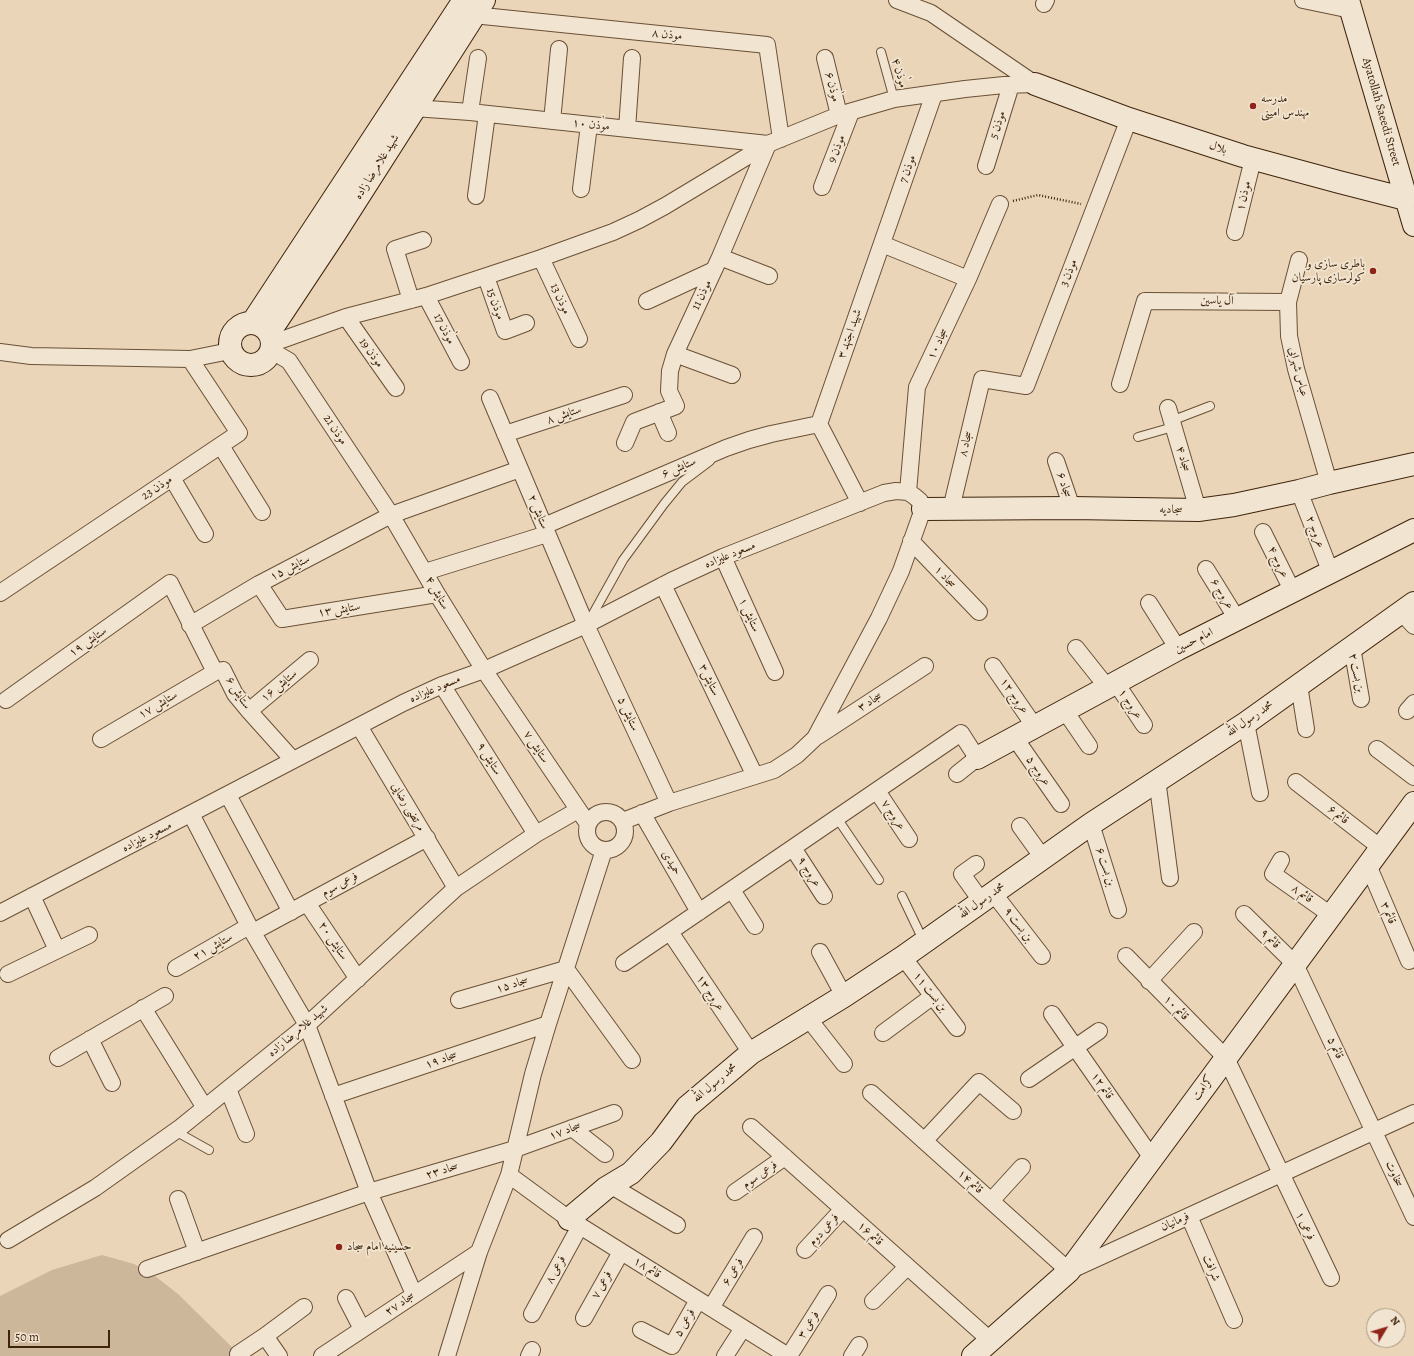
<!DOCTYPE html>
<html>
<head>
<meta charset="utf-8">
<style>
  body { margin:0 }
  #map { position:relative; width:1414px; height:1356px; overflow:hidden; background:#ead5b8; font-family:Alegreya,serif }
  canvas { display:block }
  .north { position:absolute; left:1366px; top:1308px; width:40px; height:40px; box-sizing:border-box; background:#f1e4d1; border:1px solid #a99782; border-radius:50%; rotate:52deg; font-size:11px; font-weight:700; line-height:16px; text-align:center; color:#3e240b }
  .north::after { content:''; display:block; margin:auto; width:14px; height:18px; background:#8f2418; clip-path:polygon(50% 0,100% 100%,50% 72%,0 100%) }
  .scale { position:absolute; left:8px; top:1330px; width:102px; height:18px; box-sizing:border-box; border:2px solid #3e240b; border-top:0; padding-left:5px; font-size:12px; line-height:14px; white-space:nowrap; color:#3e240b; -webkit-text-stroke:3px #f1e4d1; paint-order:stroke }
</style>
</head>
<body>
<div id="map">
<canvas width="1414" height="1356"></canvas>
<div class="north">N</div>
<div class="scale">50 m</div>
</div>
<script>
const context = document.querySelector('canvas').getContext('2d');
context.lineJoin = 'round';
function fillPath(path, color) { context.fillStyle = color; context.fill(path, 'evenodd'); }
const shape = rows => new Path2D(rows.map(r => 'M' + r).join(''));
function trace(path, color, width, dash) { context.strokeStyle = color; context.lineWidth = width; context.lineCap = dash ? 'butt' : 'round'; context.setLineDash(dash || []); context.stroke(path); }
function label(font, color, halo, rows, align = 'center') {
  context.font = font + ' Alegreya,Amiri,serif'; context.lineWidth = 3.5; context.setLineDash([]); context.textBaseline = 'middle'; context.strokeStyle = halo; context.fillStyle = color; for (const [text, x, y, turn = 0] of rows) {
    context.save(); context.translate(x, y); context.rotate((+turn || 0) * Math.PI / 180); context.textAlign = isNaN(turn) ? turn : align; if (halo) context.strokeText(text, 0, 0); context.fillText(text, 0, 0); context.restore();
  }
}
fillPath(shape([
  [102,1255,134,1264,155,1276,178,1294,241,1356,0,1356,0,1296,52,1270]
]), '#cdb79b');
const lane = shape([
  [881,52,894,99],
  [1171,421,1210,406],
  [1138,437,1173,427],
  [589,621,623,560,664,504,682,482,710,461],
  [837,818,879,880],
  [902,896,924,942],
  [175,1131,209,1150]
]);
const street = shape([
  [897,0,931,13,1035,84],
  [1303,0,1351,10],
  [1044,4,1046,0],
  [473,15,767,45,781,139],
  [825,58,839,115],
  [414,108,470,112,768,144,720,257,675,354,670,371,669,391,676,406,634,422,625,443],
  [470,112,478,58],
  [552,121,559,49],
  [627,129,632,58],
  [986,166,1011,85],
  [822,187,851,112],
  [581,189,589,125],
  [476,196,487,114],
  [1235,232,1253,159],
  [882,244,968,279],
  [720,257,769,276],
  [541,258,579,339],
  [1299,260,1288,302,1289,336,1296,369,1329,483],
  [486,277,505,331,526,323],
  [426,296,461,362],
  [411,300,395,249,423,240],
  [647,301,714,270],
  [346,317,396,388],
  [273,343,346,317,426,296,541,258,613,232,639,220,665,206,768,144,839,115,894,99,965,89,1004,85,1035,84],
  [272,351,289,361,391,515,437,594,484,670,588,824],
  [0,352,31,356,190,359,230,351],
  [675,354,732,375],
  [1120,384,1145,301,1288,302],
  [490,398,586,625,669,803],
  [1168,408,1198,510],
  [659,412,668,433],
  [819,424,934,94],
  [819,424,860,503],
  [505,434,624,395],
  [221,446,262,512],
  [1056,461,1072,508],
  [172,478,205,534],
  [1299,491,1331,573],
  [908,492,917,387,968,279,1000,204],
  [951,509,982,379,1026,386,1129,119],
  [544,526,726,448,749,440,771,434,819,424],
  [1263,532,1293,592],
  [911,541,979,612],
  [723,557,775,672],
  [1206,569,1237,619],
  [425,572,547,534],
  [259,584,282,619,437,594],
  [663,585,755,776],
  [0,593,239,433,190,359],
  [1149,603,1178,649],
  [1401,612,1414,626],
  [190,625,259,584,391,515,520,469],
  [1352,647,1361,699],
  [1076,648,1107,687],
  [993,666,1035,727],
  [1116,683,1144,725],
  [442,685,536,834],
  [1299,685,1306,729],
  [6,700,170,583,215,672,223,670,235,694,249,711,293,760],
  [249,711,310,660],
  [1065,711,1089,746],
  [1407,711,1414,703],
  [1246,723,1260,793],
  [359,726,456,888],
  [818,736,925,666],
  [1015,738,1061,804],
  [101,739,215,672],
  [1377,749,1414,777],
  [1157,779,1170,878],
  [1296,782,1381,848],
  [877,791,909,839],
  [228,795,291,912],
  '587 831a19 19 0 1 1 38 0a19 19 0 1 1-38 0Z',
  [642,813,699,912],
  [191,814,249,926,307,1025,369,1192,414,1294],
  [1091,824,1118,910],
  [1020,826,1043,858],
  [793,848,824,896],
  [1281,860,1273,874,1331,915],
  [976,864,962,874,982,902],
  [1368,865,1409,961],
  [732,890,755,926],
  [994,894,1042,956],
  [32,896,57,950],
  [307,903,358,979],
  [0,913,403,703,442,685,484,670,586,625,671,581,723,557,884,493,896,491,908,492,914,496,920,501,923,509,901,571,879,618,815,738,797,755,774,770,669,803,623,821],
  [1244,914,1295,964,1414,1217],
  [253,932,427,838],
  [670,932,751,1053],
  [820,952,844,996],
  [1126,956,1226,1058,1331,1278],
  [903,957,957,1028],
  [624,963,961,733,977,758,957,774],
  [176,968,249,926],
  [8,974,89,935],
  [1149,981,1194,932],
  [459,1000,566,969,632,1060],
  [143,1008,205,1108],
  [1052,1014,1152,1158],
  [808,1018,844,1064],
  [883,1033,933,996],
  [90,1039,112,1083],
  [58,1058,165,996],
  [1029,1079,1099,1031],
  [228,1089,246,1134],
  [871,1093,1069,1271,1414,1113],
  [333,1096,548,1024],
  [751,1127,990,1340],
  [572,1128,605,1154],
  [924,1141,979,1082,1013,1111],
  [509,1175,569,1219,788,1356],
  [610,1185,677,1225],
  [735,1192,785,1157],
  [178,1199,197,1252],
  [991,1201,1022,1167],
  [1189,1216,1234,1320],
  [8,1240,95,1188,181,1127,307,1025,456,888,536,834,578,810],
  [805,1250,843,1209],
  [147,1269,369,1192,515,1149,614,1113],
  [346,1298,362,1329],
  [873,1301,907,1267],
  [711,1308,754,1237],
  [532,1314,580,1226],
  [584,1318,621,1252],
  [641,1330,672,1346,698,1300],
  [265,1336,279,1356],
  [238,1354,265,1336,304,1307],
  [322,1356,479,1252],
  [447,1356,479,1252,509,1175,533,1074,548,1024,604,850],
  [529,1356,532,1350],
  [725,1356,743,1328],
  [789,1356,828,1294],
  [852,1356,859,1345]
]);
const secondary = shape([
  [1348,0,1414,225],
  [1035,84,1129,119,1243,156,1339,182,1406,199],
  '230 344a21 21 0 1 1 42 0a21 21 0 1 1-42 0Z',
  [252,323,464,0],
  [269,333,336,232,484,0],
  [923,509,1072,508,1198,510,1234,505,1299,491,1329,483,1414,464],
  [977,758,1178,649,1414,530],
  [569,1219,606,1188,631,1173,661,1142,687,1107,751,1053,844,996,903,957,1091,824,1246,723,1414,603],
  [973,1356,1069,1271,1414,803]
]);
trace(lane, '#695036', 10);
trace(street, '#695036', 18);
trace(secondary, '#3e240b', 24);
trace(shape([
  [1013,201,1038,195,1081,204]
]), '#3e240b', 2.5, [1, 2]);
trace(lane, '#f1e4d1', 8);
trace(street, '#f1e4d1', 16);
trace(secondary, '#f1e4d1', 22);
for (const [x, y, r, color] of [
  [1253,106,4,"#8f2418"],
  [1373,271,4,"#8f2418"],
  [339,1247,4,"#8f2418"]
]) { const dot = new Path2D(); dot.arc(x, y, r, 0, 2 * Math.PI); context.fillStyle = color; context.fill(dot); trace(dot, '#f1e4d1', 1.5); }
label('12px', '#3e240b', '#f1e4d1', [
  ["موذن ۸",667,35,6],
  ["موٰذن ۴",899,73,74],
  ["موٰذن ۶",832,87,76],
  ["Ayatollah Saeedi Street",1381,112,74],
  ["موٰذن ۱۰",591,125,6],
  ["موذن 5",998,125,-72],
  ["بلال",1218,148,18],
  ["موذن 9",837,149,-69],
  ["شهید غلامرضا زاده",377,167,-58],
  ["موذن 7",908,169,-71],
  ["موذن ۱",1244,196,-76],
  ["موذن 3",1069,273,-69],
  ["موذن 11",702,295,-65],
  ["موذن 13",560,299,65],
  ["آل یاسین",1217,301,1],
  ["موذن 15",495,304,70],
  ["موٰذن 17",444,329,62],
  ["شهید اجتهد ۳",850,334,-71],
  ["سجاد ۱۰",938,344,-65],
  ["موذن 19",371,353,54],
  ["عباس شهرابی",1298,372,76],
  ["ستایش ۸",564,415,-19],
  ["موذن 21",335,430,56],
  ["سجاد ۸",966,444,-77],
  ["سجاد ۴",1183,459,74],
  ["ستایش ۶",679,468,-23],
  ["سجاد ۶",1064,485,72],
  ["موذن 23",157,488,-34],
  ["سجادیه",1171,510,1],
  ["ستایش ۲",538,512,67],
  ["عروج ۲",1315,532,69],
  ["مسعود علیزاده",730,555,-22],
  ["عروج ۴",1278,562,64],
  ["ستایش ۱۵",290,568,-27],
  ["سجاد ۱",945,577,47],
  ["ستایش ۴",437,593,60],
  ["عروج ۶",1222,594,58],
  ["ستایش ۱۳",339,610,-9],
  ["ستایش ۱",749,615,65],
  ["امام حسین",1194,641,-27],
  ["ستایش ۱۹",88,642,-35],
  ["بن بست ۲",1356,673,79],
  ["ستایش۳",709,680,64],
  ["ستایش ۱۶",279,686,-40],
  ["مسعود علیزاده",435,689,-23],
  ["ستایش ۶",238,693,57],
  ["عروج ۱۲",1014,696,55],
  ["سجاد ۳",870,702,-33],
  ["عروج ۱",1130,704,56],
  ["ستایش ۱۷",158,705,-31],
  ["ستایش ۵",628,714,65],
  ["محمد رسول الله",1250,719,-34],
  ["ستایش ۷",536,747,56],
  ["ستایش ۹",489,759,58],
  ["عروج ۵",1038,771,55],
  ["مرتضی رضایی",408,807,59],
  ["عروج ۷",893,815,56],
  ["قائم ۶",1338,815,38],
  ["مسعود علیزاده",147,837,-27],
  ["حمیدی",671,863,60],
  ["بن بست ۶",1105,867,73],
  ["عروج ۹",809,872,57],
  ["فرعی سوم",340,885,-28],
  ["قائم ۸",1302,894,36],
  ["محمد رسول الله",982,901,-35],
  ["قائم ۳",1388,913,67],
  ["بن بست ۹",1018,925,53],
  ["قائم ۹",1270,939,44],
  ["ستایش ۲۰",333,941,56],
  ["ستایش ۲۱",213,947,-30],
  ["سجاد ۱۵",512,985,-16],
  ["بن بست ۱۱",930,992,52],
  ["عروج ۱۳",710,993,56],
  ["قائم ۱۰",1176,1008,45],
  ["شهید غلامرضا زاده",298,1031,-40],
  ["قائم ۵",1335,1048,65],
  ["سجاد ۱۹",441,1060,-19],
  ["محمد رسول الله",715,1083,-40],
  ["قائم ۱۲",1102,1086,55],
  ["کرامت",1203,1088,-54],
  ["سجاد ۱۷",565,1131,-20],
  ["سحاد ۲۳",442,1171,-17],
  ["سخاوت",1394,1174,65],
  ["فرعی سوم",760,1175,-35],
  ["قائم ۱۴",970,1182,42],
  ["فرمانیان",1175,1222,-24],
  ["فرعی ۱",1305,1226,64],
  ["فرعی دوم",824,1230,-48],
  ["قائم ۱۶",870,1234,42],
  ["قائم ۱۸",647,1268,32],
  ["شرافت",1211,1268,67],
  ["فرعی ۸",556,1270,-62],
  ["فرعی ۶",733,1272,-59],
  ["فرعی ۷",602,1285,-61],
  ["سجاد ۲۷",400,1304,-34],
  ["فرعی ۵",685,1323,-60],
  ["فرعی ۳",809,1325,-58]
]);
label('12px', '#3e240b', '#f1e4d1', [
  ["مدرسه",1261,99],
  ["مهندس امینی",1261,113],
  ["باطری سازی و",1365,264,"right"],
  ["کولرسازی پارسیان",1365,278,"right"],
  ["حسینیه امام سجاد",347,1247]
], 'left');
</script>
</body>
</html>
